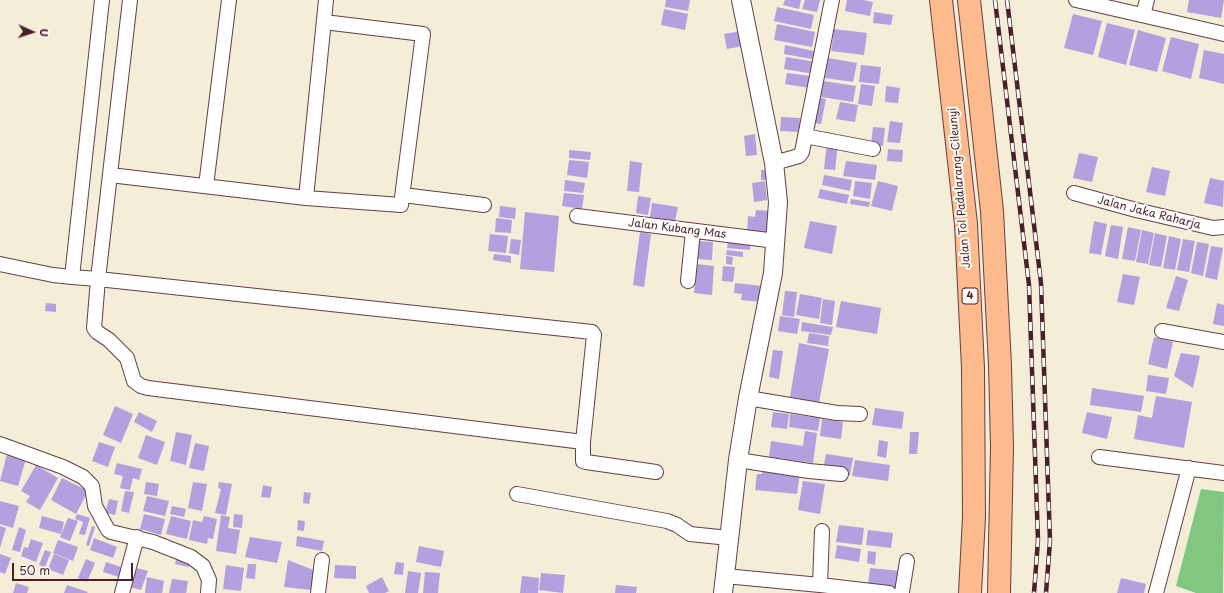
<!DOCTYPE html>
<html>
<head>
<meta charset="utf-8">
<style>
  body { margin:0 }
  #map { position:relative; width:1224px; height:593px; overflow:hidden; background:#f4edd8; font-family:"Playpen Sans",sans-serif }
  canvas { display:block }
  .north { position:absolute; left:12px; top:12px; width:40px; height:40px; -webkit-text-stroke:3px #fdfcf7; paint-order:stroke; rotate:93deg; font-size:11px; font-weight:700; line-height:16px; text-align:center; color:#4a1f2b }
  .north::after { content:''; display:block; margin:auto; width:14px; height:18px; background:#4a1f2b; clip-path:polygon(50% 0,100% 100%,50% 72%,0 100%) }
  .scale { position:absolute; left:12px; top:563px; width:121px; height:18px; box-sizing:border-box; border:2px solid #4a1f2b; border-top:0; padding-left:5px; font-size:12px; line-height:14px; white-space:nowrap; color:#4a1f2b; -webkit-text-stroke:3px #fdfcf7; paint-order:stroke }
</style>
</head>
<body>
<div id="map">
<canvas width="1224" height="593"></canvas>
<div class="north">U</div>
<div class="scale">50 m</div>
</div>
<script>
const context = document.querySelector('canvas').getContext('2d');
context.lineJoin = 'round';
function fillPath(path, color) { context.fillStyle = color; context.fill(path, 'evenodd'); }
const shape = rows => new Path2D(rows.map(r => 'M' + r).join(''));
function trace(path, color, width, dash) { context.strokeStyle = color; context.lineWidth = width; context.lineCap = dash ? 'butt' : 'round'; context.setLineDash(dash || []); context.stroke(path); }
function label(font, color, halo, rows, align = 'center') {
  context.font = font + ' "Playpen Sans",sans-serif'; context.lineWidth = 4; context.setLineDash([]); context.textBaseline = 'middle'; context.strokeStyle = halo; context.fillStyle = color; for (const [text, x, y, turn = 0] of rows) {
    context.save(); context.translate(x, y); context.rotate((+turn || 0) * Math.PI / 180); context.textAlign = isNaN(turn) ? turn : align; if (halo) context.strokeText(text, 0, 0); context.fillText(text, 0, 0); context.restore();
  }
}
fillPath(shape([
  [1201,489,1224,492,1223,593,1196,593,1176,586]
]), '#81c782');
fillPath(shape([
  [666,0,690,0,688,11,665,7],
  [785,0,801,0,799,9,783,5],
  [805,0,820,0,817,12,802,9],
  [847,0,863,0,873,2,870,16,845,11],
  [1189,0,1224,0,1221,18,1187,12],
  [777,7,814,15,811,29,774,21],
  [664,9,688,14,685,30,661,25],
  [874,12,893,15,891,25,873,23],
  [1073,14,1102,21,1093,55,1064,48],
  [1107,23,1135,30,1126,65,1098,57],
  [777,24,815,32,812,47,774,40],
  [834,29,867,33,864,55,831,51],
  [1138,30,1166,38,1157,72,1129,65],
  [741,31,743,46,727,49,724,34],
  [1171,37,1199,44,1191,79,1162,71],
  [785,45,819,52,817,60,784,54],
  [1204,50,1224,54,1224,84,1199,78],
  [786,57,816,62,814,74,784,69],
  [828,58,857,63,853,82,825,78],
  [861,65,881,67,879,84,859,82],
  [787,73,811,76,810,88,785,84],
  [823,81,856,86,853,102,821,97],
  [861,84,875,86,872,106,858,104],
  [886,86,900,88,898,103,885,102],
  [815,97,826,99,821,124,809,122],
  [840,102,858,105,855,122,836,119],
  [781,117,800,118,799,132,780,131],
  [890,121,903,123,900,143,887,142],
  [873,127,885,128,883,146,871,144],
  [755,134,757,155,746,156,744,136],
  [827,143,838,144,835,170,824,169],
  [888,149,903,150,902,162,887,161],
  [569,150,591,152,590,160,569,158],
  [1079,153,1098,157,1092,182,1073,178],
  [569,160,589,162,587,178,567,175],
  [630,161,642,163,639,192,627,191],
  [846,161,877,165,875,180,843,176],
  [1152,167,1170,171,1165,196,1146,192],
  [761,170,770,170,771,180,761,180],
  [824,175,852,180,850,191,822,185],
  [1210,178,1224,181,1223,207,1204,203],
  [565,180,585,183,583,193,564,191],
  [765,181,767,200,754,202,752,183],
  [855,181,872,183,870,199,853,196],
  [878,181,898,186,892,211,871,206],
  [820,189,849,195,847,204,818,198],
  [564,193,584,195,582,209,562,206],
  [638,196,651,198,648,215,636,213],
  [851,199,870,202,869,207,850,204],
  [652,203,678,207,675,221,650,217],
  [500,206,516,208,515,219,499,217],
  [756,210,772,211,770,236,747,234,748,216,755,217],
  [525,212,559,216,554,272,520,269],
  [496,218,512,220,511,233,495,232],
  [810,221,837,226,832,254,804,248],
  [1094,221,1107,224,1101,255,1089,253],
  [1111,225,1123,227,1118,259,1105,256],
  [1128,227,1141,230,1135,261,1122,259],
  [1142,230,1154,233,1148,264,1136,262],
  [640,232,651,234,644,287,633,285],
  [1155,233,1167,236,1161,267,1149,265],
  [490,234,508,236,506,253,488,251],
  [1169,236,1181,239,1175,270,1163,268],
  [511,239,521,240,519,255,509,253],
  [1183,239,1195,241,1189,272,1177,270],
  [699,241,713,242,712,260,697,259],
  [728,242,750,244,750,250,727,248],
  [1197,242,1209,244,1203,276,1191,273],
  [1211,246,1223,248,1217,280,1205,277],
  [727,250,743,252,743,257,726,255],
  [494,254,511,256,511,263,493,260],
  [726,256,733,257,732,265,726,264],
  [697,264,714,266,712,295,694,293],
  [723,266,735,267,733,282,722,281],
  [1123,274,1140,277,1134,305,1117,302],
  [1176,276,1188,280,1179,311,1166,308],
  [735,283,763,286,761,302,741,300,742,294,734,293],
  [785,291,797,292,794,317,782,315],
  [800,294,822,298,819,319,796,315],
  [823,299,835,301,832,325,820,323],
  [841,301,881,308,877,334,836,327],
  [46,303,56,304,56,312,45,311],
  [1217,303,1224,305,1224,326,1213,324],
  [780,316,800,319,797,334,778,331],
  [802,322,833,327,831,335,801,331],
  [809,333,829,336,828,346,807,343],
  [1154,337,1173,342,1167,369,1148,364],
  [799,343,829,349,819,403,790,397],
  [773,350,783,351,779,379,769,377],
  [1181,353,1200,356,1193,388,1174,376],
  [1148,375,1169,378,1166,394,1146,391],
  [1092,388,1144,396,1141,412,1090,405],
  [1156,396,1192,402,1184,448,1134,439,1138,415,1152,418],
  [115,406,133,414,121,443,103,435],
  [875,408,904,412,902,429,872,425],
  [139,412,157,421,152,432,134,422],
  [773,412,789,414,787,429,771,427],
  [1087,412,1112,417,1107,439,1082,433],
  [790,414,820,418,818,431,789,427],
  [822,419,843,422,841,439,820,436],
  [805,431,817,433,813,463,769,457,771,441,803,446],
  [176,432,192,435,186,465,170,461],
  [910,432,919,432,917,454,909,454],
  [146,435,165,442,157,465,138,458],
  [879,440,888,442,886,458,877,456],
  [99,442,115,447,108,467,92,461],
  [195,443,209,446,204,471,189,468],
  [7,454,26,459,18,486,0,481],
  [826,454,853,458,850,475,823,470],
  [855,460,890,465,888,481,852,476],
  [117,463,142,469,139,480,133,478,130,490,120,488,123,476,114,474],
  [36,465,58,478,40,510,26,502,30,496,21,491],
  [763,469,800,473,797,494,755,490,757,474,762,474],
  [62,478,88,491,76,514,51,500],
  [803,481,825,484,820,514,798,510],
  [146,482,159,484,157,496,144,494],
  [193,482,207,484,202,511,188,508],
  [219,482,232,484,226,515,215,513,221,489,218,488],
  [263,485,272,487,270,498,261,497],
  [125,491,134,492,129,513,121,511],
  [304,492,311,493,309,504,303,503],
  [147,496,169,501,165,516,143,511],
  [109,499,118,501,115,515,105,513],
  [0,501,19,506,13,528,0,524],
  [172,506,186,509,184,517,170,514],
  [77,514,90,518,85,535,79,534,83,522,75,519],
  [144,514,165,519,161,535,140,529],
  [234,514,243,515,242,528,233,527],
  [221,515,230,517,228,528,240,530,236,554,216,551],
  [42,516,64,522,61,534,39,528],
  [171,516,191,521,187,539,166,534],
  [204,516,217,519,213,539,208,538,207,544,189,540,193,520,202,522],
  [68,518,78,521,70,541,60,537],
  [298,520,305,521,304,531,297,530],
  [839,525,864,528,862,545,836,542],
  [0,526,6,528,0,548],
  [92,526,95,527,89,546,86,545],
  [19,527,26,530,20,552,12,550],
  [868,530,893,533,891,548,866,545],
  [297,536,324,541,322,551,296,546],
  [250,537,282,542,277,563,245,557],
  [94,538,117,547,113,558,90,550],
  [31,539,43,543,36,562,21,556,24,547,28,548],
  [58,540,78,547,73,561,53,553],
  [837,545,861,549,859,562,835,558],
  [419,546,444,551,441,567,416,562],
  [45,550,51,552,45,567,39,565],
  [868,551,876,552,875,565,867,563],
  [0,554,11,558,5,574,0,572],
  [54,554,69,560,63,575,48,569],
  [177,556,191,559,189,567,175,564],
  [86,559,95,563,87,582,78,578],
  [288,560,316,571,311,590,284,587],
  [106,562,121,567,119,577,103,572],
  [396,562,404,563,403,575,394,574],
  [248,564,256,564,255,579,246,578],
  [226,565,244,568,241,591,223,589],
  [335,565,356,566,356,579,334,578],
  [137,568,148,571,141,590,130,587],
  [870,568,901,571,899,588,868,585],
  [408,571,421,573,418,593,405,593],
  [425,572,440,573,438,593,423,593],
  [541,573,565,575,563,593,539,590],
  [522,576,539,578,538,593,520,593],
  [147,577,164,581,162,593,145,593],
  [382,577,389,591,385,593,369,593,366,586],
  [1121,578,1146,584,1144,593,1117,593],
  [172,579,188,581,186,593,169,593],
  [16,583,29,587,27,593,13,593],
  [67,585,88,592,87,593,64,593],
  [616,585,637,587,636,593,615,593]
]), '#b3a0df');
const minor = shape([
  [130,0,98,279,94,328,97,332,109,340,127,358,134,381,141,386,148,388,583,442],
  [1076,0,1224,34],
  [1143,15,1147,0],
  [805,136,873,149],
  [774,163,799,156,802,152,832,0],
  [110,175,306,198,401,205,423,34,324,22],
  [206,186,229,0],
  [1074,193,1136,210,1213,228,1224,227],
  [403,195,484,205],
  [306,198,326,0],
  [577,216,776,241],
  [0,264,53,275,72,277,102,0],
  [72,277,98,279,592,332,594,335,583,442,583,461,586,462,656,472],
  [688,281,693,231],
  [1162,331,1224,342],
  [748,398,837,413,860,414],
  [0,444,63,467,83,477,92,486,95,506,108,530,111,532,153,542,191,557,203,566,209,580,208,593],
  [1099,457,1224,473],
  [738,460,809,471,841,474],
  [517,494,667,521,677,525,690,534,729,538],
  [725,576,820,585,889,593],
  [820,585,822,531],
  [122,593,137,537],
  [318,593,322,560],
  [901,593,902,592,907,561],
  [1156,593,1189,468]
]);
const tertiary = shape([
  [723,593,738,460,748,398,773,273,778,202,774,163,741,0]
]);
const motorway = shape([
  [941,0,966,224,973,368,974,517,970,593],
  [969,0,992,211,1000,365,1002,447,999,593]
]);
trace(minor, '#643e45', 16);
trace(tertiary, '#643e45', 20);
trace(motorway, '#643e45', 24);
trace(minor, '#fff', 14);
trace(tertiary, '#fff', 18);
trace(motorway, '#fcba8d', 22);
const rail = shape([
  [995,0,1029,285,1038,540,1034,593],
  [1007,0,1041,283,1050,541,1046,593]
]);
trace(rail, '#4a1f2b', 4.5);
trace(rail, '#fdfcf7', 3, [9]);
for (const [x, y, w] of [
  [970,296,16]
]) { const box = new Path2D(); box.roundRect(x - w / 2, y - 8, w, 16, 3); context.fillStyle = '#fdfcf7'; context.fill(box); trace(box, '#4a1f2b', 1); }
label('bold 10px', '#4a1f2b', null, [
  ["4",970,296]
]);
label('11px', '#4a1f2b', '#fdfcf7', [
  ["Jalan Tol Padalarang–Cileunyi",960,188,-95],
  ["Jalan Jaka Raharja",1149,213,14],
  ["Jalan Kubang Mas",677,229,7]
]);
</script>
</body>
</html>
